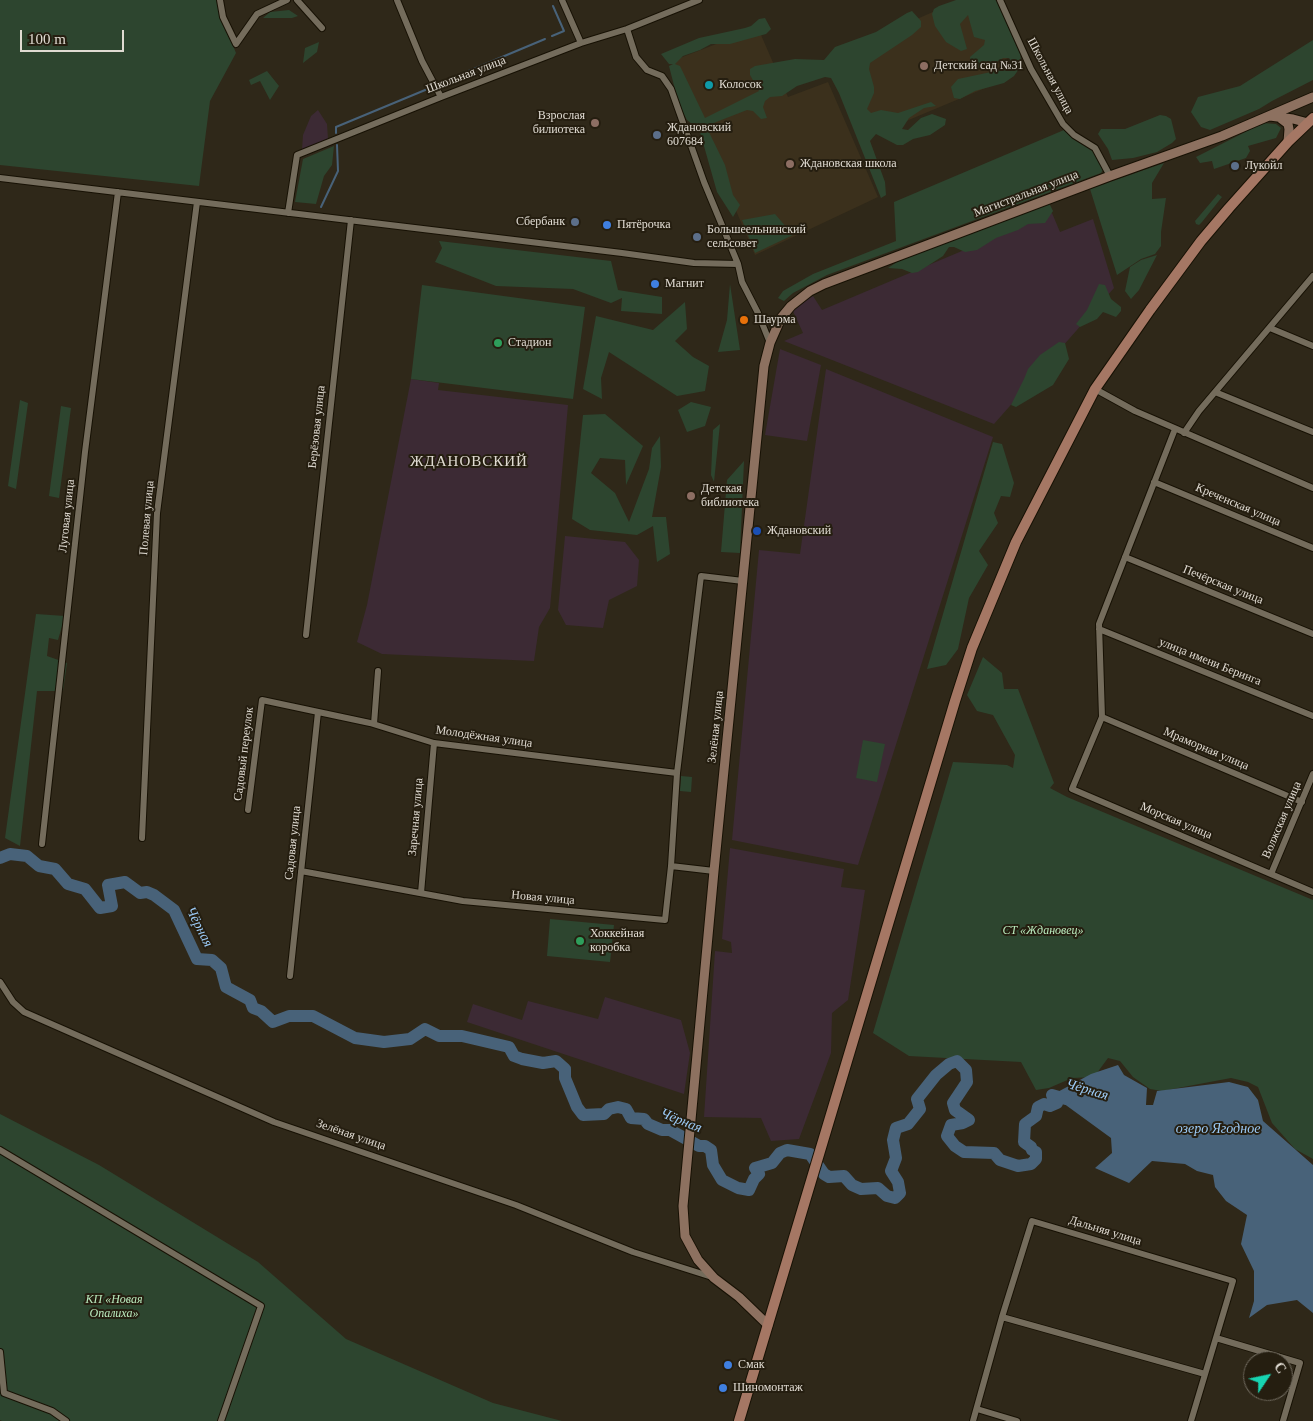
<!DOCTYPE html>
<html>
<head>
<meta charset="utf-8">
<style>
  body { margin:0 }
  #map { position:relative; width:1313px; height:1421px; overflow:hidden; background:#2f2819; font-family:"Times New Roman",serif }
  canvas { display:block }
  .north { position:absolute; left:1243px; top:1351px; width:50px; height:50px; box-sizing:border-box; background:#251e10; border:1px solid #706a5e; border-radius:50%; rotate:56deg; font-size:14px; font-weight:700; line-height:20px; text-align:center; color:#e0dbd2 }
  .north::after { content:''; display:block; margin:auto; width:18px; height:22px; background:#17d5b2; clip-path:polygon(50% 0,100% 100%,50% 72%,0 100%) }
  .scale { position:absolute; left:20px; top:30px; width:104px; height:22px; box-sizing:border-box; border:2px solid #e0dbd2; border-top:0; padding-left:6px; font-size:15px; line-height:18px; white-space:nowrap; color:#e0dbd2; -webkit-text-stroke:4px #251e10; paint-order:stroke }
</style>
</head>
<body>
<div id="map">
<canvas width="1313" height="1421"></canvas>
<div class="north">С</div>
<div class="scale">100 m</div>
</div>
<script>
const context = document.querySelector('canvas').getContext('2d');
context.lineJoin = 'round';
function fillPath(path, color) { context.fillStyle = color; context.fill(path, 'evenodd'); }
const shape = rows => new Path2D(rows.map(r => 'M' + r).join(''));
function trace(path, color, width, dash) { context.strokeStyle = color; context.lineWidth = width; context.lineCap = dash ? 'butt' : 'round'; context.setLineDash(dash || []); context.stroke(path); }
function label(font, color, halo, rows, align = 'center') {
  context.font = font + ' "Times New Roman",serif'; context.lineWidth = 4; context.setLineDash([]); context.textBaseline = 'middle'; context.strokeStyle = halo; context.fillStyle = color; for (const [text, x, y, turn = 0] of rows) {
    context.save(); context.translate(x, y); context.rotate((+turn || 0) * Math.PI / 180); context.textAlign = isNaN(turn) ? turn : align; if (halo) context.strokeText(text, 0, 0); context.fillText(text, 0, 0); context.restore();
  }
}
fillPath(shape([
  [318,110,327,124,328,139,302,150,303,135,311,116],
  [1052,213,1060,232,1093,219,1114,288,994,424,784,341,803,333,792,309,813,296,822,310],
  [780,349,821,365,807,441,765,435],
  [826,369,993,437,858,865,732,840,759,550,800,554],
  [411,379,439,383,438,390,568,405,550,608,539,627,534,661,382,654,357,642,367,605],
  [565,536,625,542,639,560,637,586,609,600,603,628,566,625,558,610],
  [730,848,844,869,841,887,865,890,848,1000,832,1013,831,1053,799,1139,771,1141,761,1118,704,1117,715,951,732,953,731,942,722,939],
  [605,997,681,1020,690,1053,684,1094,467,1022,473,1004,522,1020,528,1001,598,1019]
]), '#3c2a34');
fillPath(shape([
  [960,0,982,0,1014,76,868,137,833,56],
  [758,28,788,97,828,82,878,197,755,255,672,61]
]), '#3b301c');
fillPath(shape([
  [0,0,220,0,225,26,236,53,210,101,199,186,0,165],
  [956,0,995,0,997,1,1020,47,1021,66,1014,76,1004,83,975,91,960,99,954,98,951,87,958,79,1010,68,1012,62,1009,58,1003,58,987,69,982,70,971,63,970,57,984,45,985,40,974,37,968,15,960,24,967,49,961,51,946,42,935,26,932,14,934,9,939,6],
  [289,10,298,16,292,18,263,18,270,12],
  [912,11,921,21,921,27,912,35,870,63,869,69,874,87,874,93,867,109,871,113,881,110,898,113,931,102,936,106,924,108,909,118,902,129,908,130,921,118,932,114,946,119,945,125,930,135,913,139,903,145,897,145,876,134,870,141,885,182,886,195,881,198,839,93,831,78,825,77,797,86,782,96,770,97,765,101,763,107,767,118,761,119,753,111,747,110,706,126,725,165,733,195,740,205,733,217,717,192,698,125,692,124,687,120,679,105,669,66,673,64,669,64,661,54,699,38,745,28,751,26,759,19,765,18,771,29,766,34,730,44,711,44,700,50,683,56,675,64,680,66,705,118,759,91,750,75,750,69,755,66,795,59,824,60,835,47,876,32,907,13],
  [1313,40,1313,80,1272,101,1259,109,1210,130,1201,127,1191,112,1198,97,1240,86],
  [319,42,317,52,303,63,305,48],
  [267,71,279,86,270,100,260,81,251,85,249,80],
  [1160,115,1166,116,1171,119,1176,139,1172,143,1157,152,1133,158,1112,160,1108,149,1098,134,1101,129,1125,129],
  [1263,123,1276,124,1281,128,1276,138,1248,146,1250,151,1246,158,1214,169,1212,161,1200,163,1196,157],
  [1064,130,1092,149,1104,168,1101,173,827,275,793,293,784,301,778,298,783,291,813,274,896,241,894,202],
  [334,146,332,165,324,176,316,204,295,202,303,159],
  [1164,163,1152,183,1152,199,1166,198,1161,232,1161,246,1155,254,1141,259,1117,275,1090,189],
  [1218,194,1222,197,1202,222,1199,225,1196,224,1195,221],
  [1049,203,1053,211,1045,223,1028,224,1018,230,996,238,977,250,965,252,954,247,949,247,943,256,918,272,912,273,902,269,888,268,906,256],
  [775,214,793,235,755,253,742,220],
  [439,241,611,261,618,290,662,297,662,314,621,311,622,298,611,303,573,289,496,286,435,262,442,248],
  [1157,255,1139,290,1131,299,1125,291,1130,267,1141,260],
  [730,284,740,350,718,352,727,320],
  [1099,284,1105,285,1111,299,1121,307,1121,311,1116,317,1103,312,1097,319,1080,327,1076,324,1087,310],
  [422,285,585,307,573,399,411,379],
  [685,302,687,329,675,341,693,357,709,366,705,391,677,396,609,352,601,378,602,399,583,389,596,316,653,330],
  [1059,342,1065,343,1069,359,1053,385,1016,407,1011,405,1024,379,1028,369,1040,355],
  [20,400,28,403,16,489,8,486],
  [691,402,711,407,705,426,687,432,678,410],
  [61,406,71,408,59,498,49,496],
  [605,414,643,446,626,485,625,460,600,458,591,473,615,493,629,522,649,469,652,448,660,436,661,467,652,517,666,517,670,554,657,562,653,526,637,535,590,530,572,519,583,415],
  [720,424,714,482,711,475,713,430],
  [993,442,1002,444,1014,483,1010,497,1001,496,994,513,998,523,979,551,988,565,969,598,958,649,946,665,927,669],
  [744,461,740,553,721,552,727,480],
  [36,614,65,616,58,640,49,638,47,656,67,663,63,691,37,691,20,846,5,838],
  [983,657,1002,673,1004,689,1018,689,1054,783,1050,788,1067,797,1313,900,1313,1159,1295,1149,1272,1123,1258,1087,1248,1082,1231,1078,1162,1091,1150,1089,1133,1077,1120,1061,1108,1058,1094,1077,1072,1078,1049,1088,1036,1090,1021,1062,909,1056,873,1033,953,762,1007,765,1013,768,1015,755,993,715,977,711,967,695],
  [863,740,885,744,877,782,856,778],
  [681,776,692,777,691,792,680,791],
  [550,919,614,925,610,962,547,956],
  [0,1114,99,1165,258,1262,346,1339,493,1403,562,1421,2,1421,0,1420]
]), '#2d452f');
fillPath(shape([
  [1118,1065,1124,1075,1147,1088,1146,1105,1153,1105,1157,1091,1229,1082,1248,1087,1258,1100,1263,1121,1313,1165,1313,1313,1297,1300,1267,1305,1249,1318,1254,1301,1254,1271,1241,1244,1247,1215,1226,1201,1215,1187,1213,1175,1197,1171,1185,1164,1152,1161,1129,1183,1095,1168,1112,1153,1111,1138,1052,1095,1091,1074]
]), '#486279');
trace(shape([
  [552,36,564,31,553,6],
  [440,83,545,39],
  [336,133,336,127,430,88],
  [321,207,338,171,337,145]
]), '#486279', 2);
trace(shape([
  [0,858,10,854,27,856,39,866,55,869,68,884,85,889,100,908,112,906,108,885,125,882,140,893,147,892,154,895,174,910,197,959,212,960,221,968,226,987,250,1000,253,1008,261,1011,273,1022,289,1016,313,1016,355,1038,384,1042,410,1039,425,1029,439,1036,462,1036,509,1047,514,1056,522,1059,543,1063,556,1061,565,1069,565,1078,577,1107,583,1115,604,1114,609,1109,618,1107,626,1109,631,1118,644,1119,648,1124,662,1130,670,1130,699,1146,705,1146,711,1150,713,1165,722,1180,738,1188,749,1190,754,1179,759,1174,755,1168,772,1163,780,1153,787,1150,810,1154,824,1174,829,1177,844,1176,852,1185,861,1189,878,1188,887,1196,895,1198,900,1193,898,1182,891,1171,896,1158,893,1140,896,1128,908,1124,920,1109,917,1099,936,1075,949,1064,957,1061,966,1070,967,1082,953,1103,955,1110,969,1120,963,1123,951,1125,947,1136,955,1146,964,1152,994,1153,1000,1160,1018,1166,1031,1164,1036,1159,1036,1152,1032,1150,1031,1147,1024,1142,1025,1124,1036,1116,1038,1107,1044,1104,1050,1106,1057,1103,1052,1095,1066,1099]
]), '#486279', 12);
const street = shape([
  [220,0,223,17,236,44,257,14,287,0],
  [297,0,322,28],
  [397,0,422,61,441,97],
  [562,0,581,43],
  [1000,0,1031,69,1063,124,1074,135,1095,148,1110,176],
  [627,29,636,57,647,70,662,76,671,89,704,182,738,264,742,282,758,313,770,343],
  [0,178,622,253,694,263,738,264],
  [288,213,297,155,441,97,581,43,627,29,699,0],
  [1270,328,1313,346],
  [1095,389,1135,411,1313,488],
  [1215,392,1313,432],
  [1175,429,1099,624,1102,717,1072,789,1313,892],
  [1184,433,1199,411,1313,276],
  [1154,482,1313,548],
  [1125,557,1313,634],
  [1099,629,1313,716],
  [306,635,351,220],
  [1102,717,1302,802],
  [374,724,378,671],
  [248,810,262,700,370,723,434,743,677,773],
  [142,838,157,513,197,202],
  [42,844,85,452,118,192],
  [301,871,463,901,665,920,671,866],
  [714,871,671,866,677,773,701,576,743,581],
  [1271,874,1313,774],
  [421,893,434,743],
  [290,976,318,712],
  [0,982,13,1002,24,1012,274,1122,516,1205,633,1252,712,1277],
  [0,1150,261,1306,221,1421],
  [1002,1317,1205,1374],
  [1216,1338,1300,1363,1283,1421],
  [0,1352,4,1393,52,1411,66,1421],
  [977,1409,1017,1421],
  [973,1421,1002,1317,1032,1221,1233,1281,1191,1421]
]);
const secondary = shape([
  [1270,116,1293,119,1308,123],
  [1280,118,1288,124,1289,129,1288,142],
  [768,1325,739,1297,714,1278,698,1260,685,1236,683,1206,714,871,764,366,770,343,781,318,791,306,810,291,824,284,1110,176,1222,136,1313,97]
]);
const primary = shape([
  [739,1421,955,701,972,648,1016,542,1095,389,1150,310,1201,241,1229,208,1288,142,1313,118]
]);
trace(street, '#171104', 8);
trace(secondary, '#171104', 11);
trace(primary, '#171104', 12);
trace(street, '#746c5c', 6);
trace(secondary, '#8d7160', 9);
trace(primary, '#a57764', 10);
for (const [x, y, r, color] of [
  [924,66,5,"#8d6e63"],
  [709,85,5,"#0f9aa8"],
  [595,123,5,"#8d6e63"],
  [657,135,5,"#5c6f8a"],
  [790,164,5,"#8d6e63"],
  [1235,166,5,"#5c6f8a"],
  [575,222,5,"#5c6f8a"],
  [607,225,5,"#3f7fe0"],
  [697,237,5,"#5c6f8a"],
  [655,284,5,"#3f7fe0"],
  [744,320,5,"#e8710a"],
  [498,343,5,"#2e9e5b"],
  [691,496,5,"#8d6e63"],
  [757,531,5,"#1a4fb4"],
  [580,941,5,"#2e9e5b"],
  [728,1365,5,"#3f7fe0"],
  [723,1388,5,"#3f7fe0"]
]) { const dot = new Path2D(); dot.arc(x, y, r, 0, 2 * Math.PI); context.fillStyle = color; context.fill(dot); trace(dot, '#251e10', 2); }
label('12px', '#e0dbd2', '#251e10', [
  ["Детский сад №31",934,66],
  ["Колосок",719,85],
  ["Взрослая",585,116,"right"],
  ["билиотека",585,130,"right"],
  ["Ждановский",667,128],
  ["607684",667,142],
  ["Ждановская школа",800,164],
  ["Лукойл",1245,166],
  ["Сбербанк",565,222,"right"],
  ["Пятёрочка",617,225],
  ["Большеельнинский",707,230],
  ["сельсовет",707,244],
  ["Магнит",665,284],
  ["Шаурма",754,320],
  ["Стадион",508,343],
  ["Детская",701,489],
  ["библиотека",701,503],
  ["Ждановский",767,531],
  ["Хоккейная",590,934],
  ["коробка",590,948],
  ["Смак",738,1365],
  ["Шиномонтаж",733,1388]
], 'left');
label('12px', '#e0dbd2', '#251e10', [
  ["Школьная улица",466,75,-21],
  ["Школьная улица",1050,76,62],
  ["Магистральная улица",1026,194,-21],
  ["Берёзовая улица",317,427,-84],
  ["Креченская улица",1238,505,23],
  ["Луговая улица",67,516,-84],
  ["Полевая улица",147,518,-85],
  ["Печёрская улица",1223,585,22],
  ["улица имени Беринга",1210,662,22],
  ["Зелёная улица",716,727,-84],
  ["Молодёжная улица",484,737,8],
  ["Мраморная улица",1206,749,23],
  ["Садовый переулок",244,754,-83],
  ["Заречная улица",416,817,-85],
  ["Волжская улица",1282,820,-67],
  ["Морская улица",1176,821,23],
  ["Садовая улица",293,843,-84],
  ["Новая улица",543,898,5],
  ["Зелёная улица",351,1135,19],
  ["Дальняя улица",1105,1231,17]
]);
label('italic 12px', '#baebbe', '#251e10', [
  ["СТ «Ждановец»",1043,931],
  ["КП «Новая",114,1300],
  ["Опалиха»",114,1314]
]);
label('italic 14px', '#9ccbf7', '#251e10', [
  ["Чёрная",199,927,63],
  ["Чёрная",1087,1090,17],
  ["Чёрная",681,1121,22],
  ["озеро Ягодное",1218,1129]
]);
context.letterSpacing = '1px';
label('15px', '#e0dbd2', '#251e10', [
  ["ЖДАНОВСКИЙ",469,462]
]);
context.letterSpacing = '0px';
</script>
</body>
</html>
